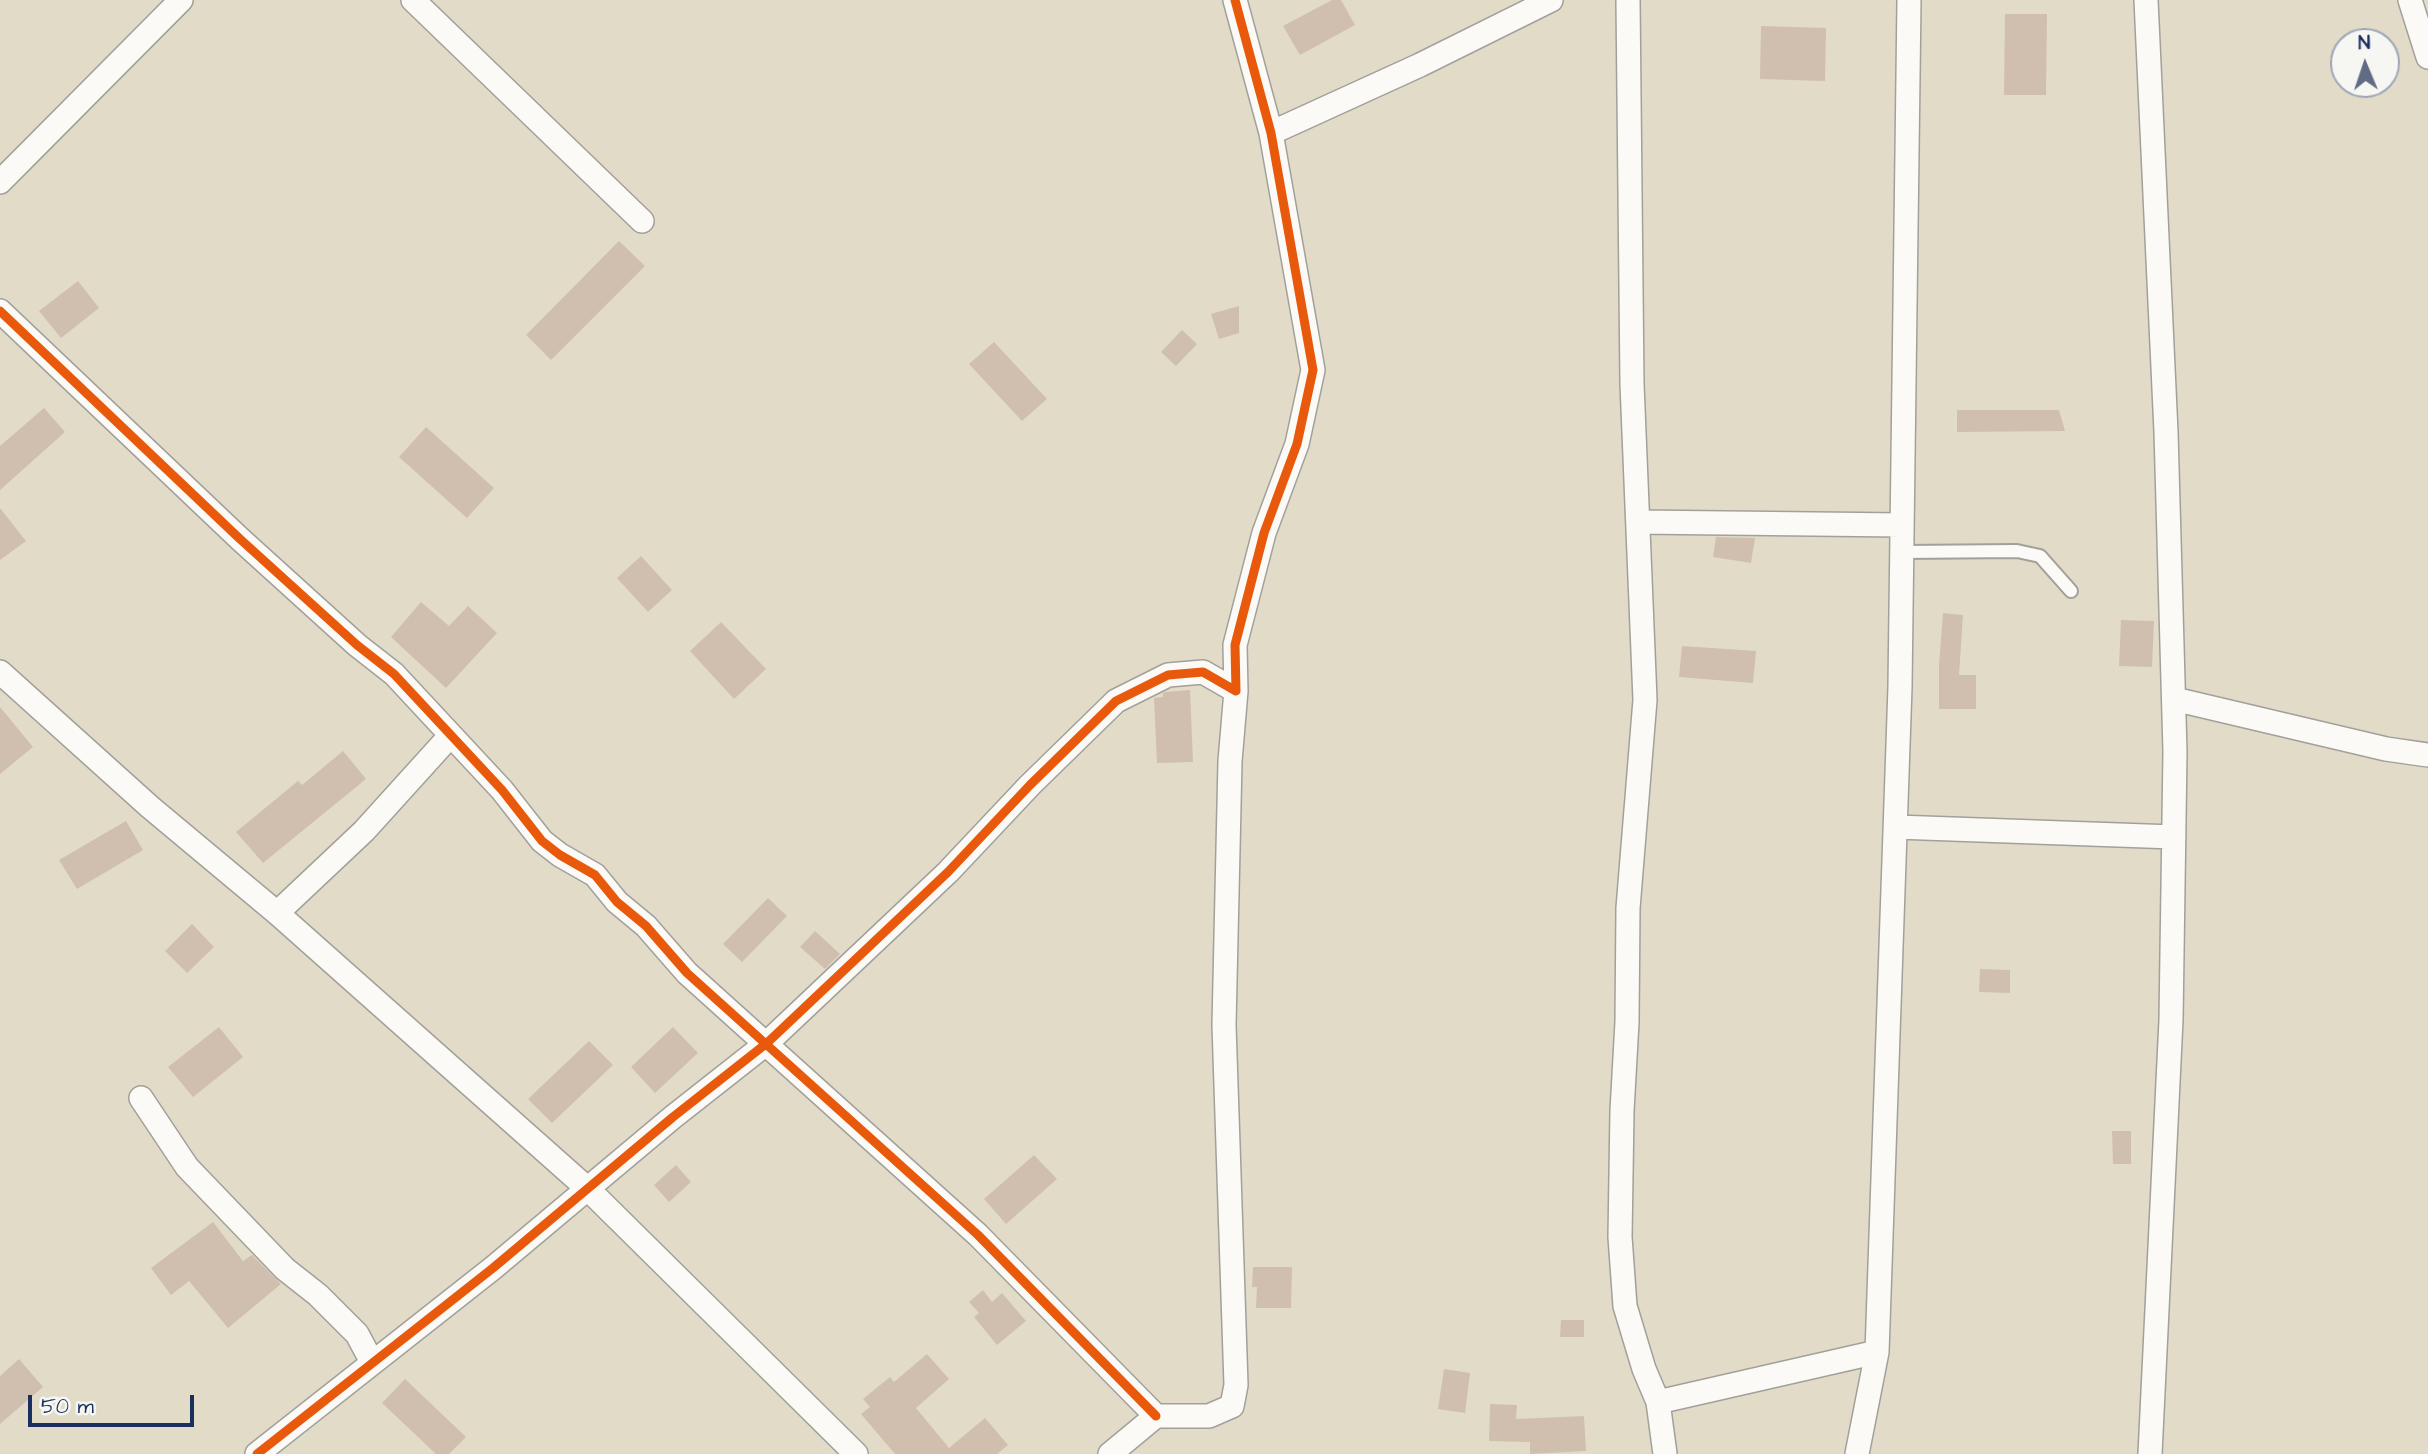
<!DOCTYPE html>
<html>
<head>
<meta charset="utf-8">
<style>
  body { margin:0 }
  #map { position:relative; width:2428px; height:1454px; overflow:hidden; background:#e2dbc8; font-family:"Architects Daughter",sans-serif }
  canvas { display:block }
  .north { position:absolute; left:2330px; top:28px; width:70px; height:70px; box-sizing:border-box; background:#f6f6f2; border:2px solid #9ea6b7; border-radius:50%; rotate:358deg; font-size:19px; font-weight:700; line-height:28px; text-align:center; color:#1b2f5e }
  .north::after { content:''; display:block; margin:auto; width:24px; height:32px; background:#616b83; clip-path:polygon(50% 0,100% 100%,50% 72%,0 100%) }
  .scale { position:absolute; left:28px; top:1395px; width:166px; height:32px; box-sizing:border-box; border:4px solid #1b2f5e; border-top:0; padding-left:9px; font-size:21px; line-height:24px; white-space:nowrap; color:#1b2f5e; -webkit-text-stroke:5px #f6f6f2; paint-order:stroke }
</style>
</head>
<body>
<div id="map">
<canvas width="2428" height="1454"></canvas>
<div class="north">N</div>
<div class="scale">50 m</div>
</div>
<script>
const context = document.querySelector('canvas').getContext('2d');
context.lineJoin = 'round';
function fillPath(path, color) { context.fillStyle = color; context.fill(path, 'evenodd'); }
const shape = rows => new Path2D(rows.map(r => 'M' + r).join(''));
function trace(path, color, width, dash) { context.strokeStyle = color; context.lineWidth = width; context.lineCap = dash ? 'butt' : 'round'; context.setLineDash(dash || []); context.stroke(path); }
fillPath(shape([
  [1332,0,1341,0,1355,25,1300,55,1283,26],
  [2005,14,2047,14,2046,95,2004,95],
  [1761,26,1826,28,1825,81,1760,79],
  [619,241,645,266,551,360,526,335],
  [78,281,99,308,61,338,39,311],
  [1239,306,1239,333,1219,339,1211,314],
  [1182,330,1197,344,1176,366,1161,352],
  [994,342,1047,399,1022,421,969,364],
  [44,408,65,432,0,490,0,446],
  [1957,410,2059,410,2065,431,1957,432],
  [426,427,494,488,467,518,399,457],
  [0,508,26,541,0,560],
  [1716,537,1755,538,1751,563,1713,557],
  [641,556,672,590,648,612,617,578],
  [421,602,449,626,468,606,497,633,446,688,391,637],
  [1943,613,1963,615,1959,675,1976,675,1976,709,1939,709,1939,665],
  [2121,620,2154,621,2152,667,2119,666],
  [721,622,766,669,734,699,690,651],
  [1682,646,1756,651,1753,683,1679,677],
  [1190,690,1193,762,1157,763,1154,698,1163,697,1163,693,1166,692],
  [0,707,33,747,0,774],
  [343,751,366,779,263,863,236,832,298,781,302,785],
  [126,821,143,850,77,889,59,860],
  [768,898,787,916,742,962,723,944],
  [192,924,214,947,187,973,165,951],
  [815,931,840,954,825,969,800,947],
  [1980,969,2010,970,2010,993,1979,992],
  [219,1027,243,1057,193,1097,168,1067],
  [673,1027,698,1053,655,1093,631,1067],
  [589,1041,613,1065,552,1123,528,1099],
  [2112,1131,2131,1131,2131,1164,2113,1164],
  [1034,1155,1057,1179,1006,1224,984,1199],
  [676,1165,691,1182,669,1202,654,1185],
  [213,1222,243,1261,252,1255,281,1284,228,1328,189,1281,171,1295,151,1268],
  [1253,1267,1292,1267,1291,1308,1256,1308,1257,1287,1252,1287],
  [983,1290,992,1302,1002,1293,1026,1321,997,1345,974,1317,979,1313,969,1302],
  [1561,1320,1584,1320,1584,1337,1560,1337],
  [927,1354,949,1379,916,1408,949,1448,985,1418,1008,1445,997,1454,895,1454,861,1414,870,1407,863,1399,890,1377,894,1382],
  [19,1359,43,1387,0,1424,0,1376],
  [1444,1369,1470,1373,1465,1413,1438,1409],
  [405,1379,466,1437,449,1454,436,1454,382,1403],
  [1490,1404,1517,1405,1516,1419,1584,1416,1586,1451,1530,1454,1530,1442,1489,1441]
]), '#d0bfae');
const lane = shape([
  [1902,552,2017,551,2040,556,2071,591]
]);
const street = shape([
  [413,0,642,221],
  [1628,0,1632,384,1645,700,1628,908,1627,1022,1622,1111,1620,1237,1625,1306,1644,1369,1658,1402,1665,1454],
  [2146,0,2166,432,2175,752,2171,1020,2150,1454],
  [2410,0,2428,57],
  [1271,133,1420,65,1551,0],
  [0,182,181,0],
  [0,311,240,539,357,645,394,674,502,790,542,841,560,855,595,875,617,902,646,926,687,973,978,1235,1156,1416],
  [1638,522,1902,525],
  [0,672,150,807,277,913,589,1190,856,1454],
  [2174,699,2386,749,2428,755],
  [1896,827,2174,837],
  [277,913,364,831,450,736],
  [141,1098,187,1167,285,1269,318,1295,357,1334,372,1362],
  [1658,1402,1877,1352],
  [257,1454,493,1268,673,1117,767,1043,948,872,1030,785,1116,701,1168,675,1203,672,1236,691,1235,645,1264,533,1297,444,1313,370,1271,133,1235,0],
  [1110,1454,1156,1416,1209,1416,1232,1406,1236,1385,1224,1025,1230,761,1236,691],
  [1857,1454,1877,1352,1900,687,1909,0]
]);
trace(lane, '#a2a09b', 16);
trace(street, '#a2a09b', 26);
trace(lane, '#fbfaf7', 12);
trace(street, '#fbfaf7', 23);
trace(shape([
  [0,311,240,539,357,645,394,674,502,790,542,841,560,855,595,875,617,902,646,926,687,973,978,1235,1156,1416],
  [257,1454,493,1268,673,1117,767,1043,948,872,1030,785,1116,701,1168,675,1203,672,1236,691,1235,645,1264,533,1297,444,1313,370,1271,133,1235,0]
]), '#e8590c', 9);
</script>
</body>
</html>
